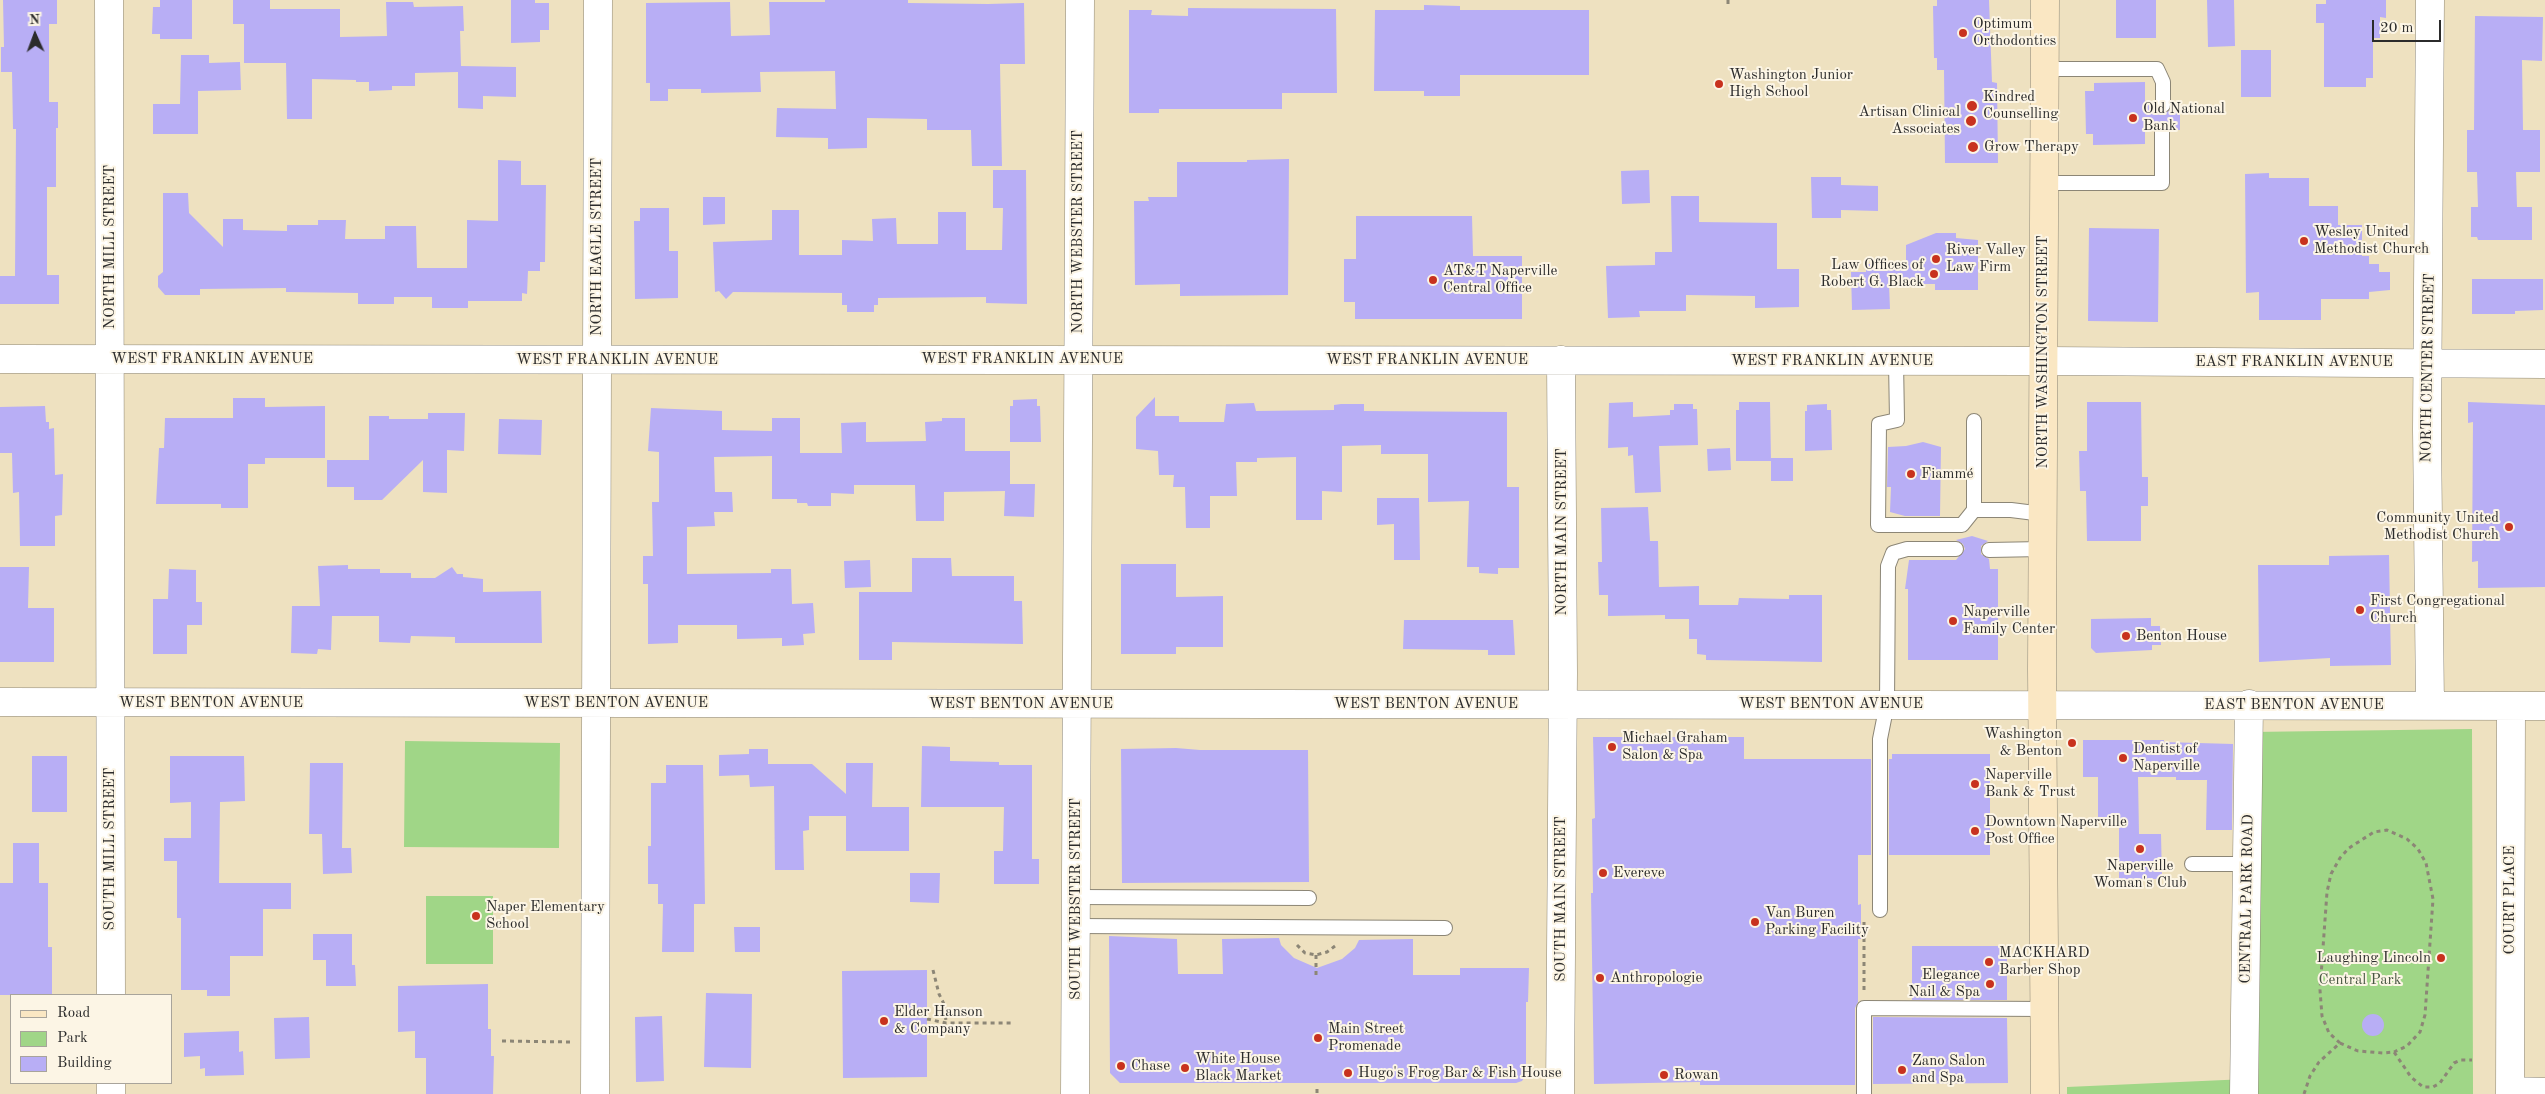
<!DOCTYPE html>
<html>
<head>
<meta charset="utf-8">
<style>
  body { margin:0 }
  #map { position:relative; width:2545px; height:1094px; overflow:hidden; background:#eee1c0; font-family:"Old Standard TT",serif }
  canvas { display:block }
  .legend { position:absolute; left:10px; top:994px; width:162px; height:90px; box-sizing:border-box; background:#fcf5e5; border:1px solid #a8a49b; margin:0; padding:6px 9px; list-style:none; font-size:15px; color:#2b2b2b }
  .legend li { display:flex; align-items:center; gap:10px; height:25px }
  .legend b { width:25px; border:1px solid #a8a49b }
  .north { position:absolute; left:10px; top:10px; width:50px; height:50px; -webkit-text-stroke:4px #fcf5e5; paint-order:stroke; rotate:358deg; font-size:14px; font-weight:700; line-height:20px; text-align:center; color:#2b2b2b }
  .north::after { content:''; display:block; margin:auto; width:18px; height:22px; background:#2b2b2b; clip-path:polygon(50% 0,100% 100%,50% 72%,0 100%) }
  .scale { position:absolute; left:2372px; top:20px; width:69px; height:22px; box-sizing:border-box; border:2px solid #2b2b2b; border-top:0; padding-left:6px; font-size:15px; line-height:18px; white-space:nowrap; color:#2b2b2b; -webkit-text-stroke:4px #fcf5e5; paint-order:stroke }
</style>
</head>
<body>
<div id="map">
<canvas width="2545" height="1094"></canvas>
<ul class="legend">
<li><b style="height:6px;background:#fae7c3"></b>Road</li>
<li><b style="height:14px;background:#a0d687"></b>Park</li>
<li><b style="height:14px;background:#b8aef5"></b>Building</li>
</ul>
<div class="north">N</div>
<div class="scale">20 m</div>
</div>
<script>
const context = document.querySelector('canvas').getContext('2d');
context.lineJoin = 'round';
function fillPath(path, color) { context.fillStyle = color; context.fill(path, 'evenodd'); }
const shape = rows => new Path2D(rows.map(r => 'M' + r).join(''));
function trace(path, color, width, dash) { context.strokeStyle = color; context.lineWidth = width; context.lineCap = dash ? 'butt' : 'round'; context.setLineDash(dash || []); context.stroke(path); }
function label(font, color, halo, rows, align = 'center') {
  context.font = font + ' "Old Standard TT",serif'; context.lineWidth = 4; context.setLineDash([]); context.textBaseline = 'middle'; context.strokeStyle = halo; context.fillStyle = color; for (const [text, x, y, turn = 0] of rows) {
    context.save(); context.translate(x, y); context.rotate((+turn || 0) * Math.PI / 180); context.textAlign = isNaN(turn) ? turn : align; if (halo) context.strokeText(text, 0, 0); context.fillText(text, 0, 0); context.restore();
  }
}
fillPath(shape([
  [2472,729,2473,1094,2067,1094,2067,1087,2247,1079,2251,732],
  [405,741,560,743,559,848,404,847],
  [426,896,493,896,493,964,426,964]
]), '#a0d687');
fillPath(shape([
  [3,0,57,0,57,24,49,24,49,102,58,102,58,128,56,128,56,187,47,187,47,275,59,275,59,304,0,304,0,276,15,276,16,129,13,129,12,72,1,72,1,47,4,47],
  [160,0,192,0,192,39,160,39,160,34,152,34,153,7,160,7],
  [233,0,270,0,270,9,340,9,340,37,387,36,386,2,413,2,414,7,463,6,464,31,460,31,461,66,516,67,516,97,483,96,483,109,458,108,458,72,415,73,415,86,392,86,392,90,369,91,369,82,356,82,356,80,312,79,312,119,287,119,286,63,244,63,244,24,233,24],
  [511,0,535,0,535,3,549,3,549,30,540,30,540,42,511,43],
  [825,0,908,0,908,3,988,4,1024,3,1025,64,1000,64,1002,166,972,166,971,130,927,130,927,119,867,118,867,148,828,149,828,138,776,137,777,108,836,109,835,71,760,72,761,92,701,93,701,89,668,89,668,101,650,101,650,83,646,83,646,3,730,2,731,36,770,35,769,2,825,2],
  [1937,0,1989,0,1992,82,1997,83,1998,163,1945,163,1944,70,1937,70,1937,58,1934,58,1933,6,1937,6],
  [2116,0,2156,0,2156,38,2116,38],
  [2207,0,2234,0,2235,46,2208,47],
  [2326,0,2386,0,2386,18,2380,17,2380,38,2373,38,2373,78,2366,78,2366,87,2324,87,2324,23,2316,23,2316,4,2326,4],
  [1424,5,1460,6,1460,10,1589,10,1589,75,1460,75,1460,96,1424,96,1424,91,1374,91,1375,10,1424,10],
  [1188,8,1336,9,1337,93,1282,93,1282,109,1159,109,1159,113,1129,113,1129,10,1152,10,1151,15,1188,16],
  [2475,16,2543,17,2542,61,2522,60,2523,130,2540,130,2540,172,2516,172,2517,207,2532,207,2532,240,2478,240,2477,237,2471,237,2471,207,2478,207,2477,172,2467,172,2467,130,2474,130],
  [2241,50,2271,50,2271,97,2241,97],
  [181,55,209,55,209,63,240,62,241,90,198,91,198,134,153,134,153,104,180,104],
  [2145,82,2145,105,2154,105,2158,112,2163,114,2170,110,2172,105,2180,105,2180,130,2171,130,2167,123,2162,121,2155,125,2153,130,2145,130,2145,144,2093,145,2093,134,2086,134,2085,91,2094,91,2094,83],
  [1289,159,1288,295,1180,296,1180,284,1135,285,1134,201,1149,201,1148,197,1177,197,1177,162,1247,162,1247,160],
  [498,160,521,161,521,185,546,185,545,262,540,262,540,271,528,271,527,294,522,293,522,301,468,301,468,308,432,308,432,297,394,297,394,304,358,304,358,293,286,292,286,288,200,289,200,295,165,295,158,287,158,276,163,272,163,193,188,193,189,213,223,247,223,219,243,219,243,230,287,231,287,225,318,225,318,220,346,220,345,239,385,239,385,226,416,226,417,268,467,268,467,220,498,221],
  [993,170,1026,170,1027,304,986,303,986,297,878,298,878,305,874,305,874,312,847,312,847,305,842,305,842,293,733,292,726,299,719,291,715,292,713,242,772,240,772,210,799,210,799,255,842,255,842,240,873,241,872,219,896,218,897,244,938,244,938,212,966,212,966,250,1002,250,1003,208,993,208],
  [1649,170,1650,203,1622,204,1621,171],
  [2269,173,2269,178,2309,178,2309,206,2338,206,2338,225,2362,225,2362,256,2369,256,2369,264,2379,264,2379,272,2390,272,2390,290,2369,292,2369,299,2321,299,2321,320,2259,320,2259,292,2246,293,2245,174],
  [1811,177,1841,177,1841,185,1878,186,1878,211,1841,210,1841,218,1812,218],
  [1671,196,1699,196,1699,222,1777,223,1777,269,1799,269,1799,307,1755,308,1755,296,1686,295,1686,311,1639,311,1640,317,1608,318,1606,266,1655,265,1655,252,1672,252],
  [703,197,725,197,725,224,703,225],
  [640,208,669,208,669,251,678,251,678,298,635,299,634,221,640,221],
  [1356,216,1472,216,1473,256,1522,256,1522,319,1355,319,1355,302,1344,302,1344,259,1356,259],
  [2089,228,2159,229,2158,322,2088,321],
  [1936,233,1956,233,1956,238,1978,240,1978,290,1935,290,1935,284,1889,284,1890,309,1852,310,1851,272,1866,272,1866,264,1906,263,1906,245],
  [2472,279,2543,279,2543,310,2515,311,2515,314,2472,314],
  [1155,397,1155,416,1179,416,1179,422,1224,422,1226,404,1254,403,1256,411,1334,410,1334,405,1341,404,1364,404,1364,411,1507,412,1507,487,1519,487,1519,568,1498,568,1498,574,1479,573,1479,567,1467,567,1469,501,1428,502,1428,454,1381,454,1381,445,1342,446,1342,492,1322,491,1322,520,1296,520,1296,457,1257,458,1257,462,1236,462,1237,496,1210,496,1210,528,1186,528,1185,487,1173,487,1174,475,1159,475,1158,451,1136,449,1136,417],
  [233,398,265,398,265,407,325,406,325,458,265,458,265,464,248,464,248,508,221,508,221,504,156,504,159,448,164,448,165,418,233,418],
  [1037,399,1037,406,1040,406,1041,442,1010,442,1010,406,1013,406,1013,400],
  [1633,402,1633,417,1670,415,1670,410,1674,410,1674,404,1693,404,1693,409,1697,409,1698,445,1659,446,1661,492,1635,493,1633,455,1628,456,1628,447,1608,448,1609,403],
  [1739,402,1770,402,1771,461,1736,461,1736,410,1739,410],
  [2087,402,2141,402,2142,477,2148,477,2148,506,2141,506,2141,541,2087,541,2086,491,2080,491,2079,451,2087,451],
  [2468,402,2545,405,2545,587,2478,588,2478,561,2472,562,2473,422,2468,423],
  [1827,404,1827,410,1831,410,1832,450,1805,451,1805,411,1807,411,1807,405],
  [45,406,46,422,49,422,49,429,54,428,55,475,63,474,62,515,55,516,55,546,20,546,19,492,13,493,12,453,0,453,0,407],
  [651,408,722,411,722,430,772,431,772,418,800,418,800,453,842,453,841,423,866,422,866,442,926,441,925,422,942,421,942,418,965,418,965,451,1010,451,1010,484,1035,484,1034,517,1004,516,1005,491,944,492,944,521,916,521,915,485,854,485,854,494,831,493,831,506,808,506,807,503,797,503,797,499,772,499,772,456,714,457,715,492,732,492,733,512,714,512,715,526,687,527,687,574,771,573,771,569,791,569,792,604,813,603,815,633,803,634,804,645,782,646,782,638,737,639,737,625,678,625,678,643,648,644,648,584,643,584,643,556,653,556,652,502,659,502,659,452,648,451],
  [428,413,465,413,464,451,447,450,447,493,423,492,423,460,382,500,354,500,354,487,327,487,327,460,369,460,369,416,389,416,389,419,428,419],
  [499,419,542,420,541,455,498,454],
  [1923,442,1941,447,1940,516,1905,516,1890,512,1891,487,1887,487,1888,447,1906,446],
  [1730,448,1731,470,1708,471,1707,449],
  [1771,458,1793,458,1793,481,1771,481],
  [1377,498,1419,498,1420,560,1394,560,1394,524,1377,525],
  [1648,507,1650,541,1658,541,1659,587,1699,586,1699,605,1738,605,1739,598,1789,599,1789,595,1822,595,1822,662,1706,660,1706,655,1697,654,1697,639,1689,639,1689,619,1665,619,1665,615,1608,616,1608,595,1599,595,1598,562,1602,562,1601,508],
  [1972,536,1988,541,1981,546,1981,554,1989,559,1990,569,1998,569,1998,660,1908,660,1908,589,1905,589,1909,560,1956,560,1965,549,1963,544,1956,540],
  [2389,555,2391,665,2330,666,2330,658,2259,662,2258,565,2329,565,2329,556],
  [912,558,951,558,952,576,1014,576,1014,601,1022,601,1023,644,892,642,892,660,859,660,859,592,912,592],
  [870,560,871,587,845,588,844,561],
  [1121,564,1176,564,1176,597,1223,596,1223,647,1176,647,1176,654,1121,654],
  [348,565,348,569,380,569,380,573,411,573,411,578,435,578,452,567,457,574,463,574,463,577,483,579,483,592,541,591,542,643,455,643,455,637,411,636,410,643,379,642,379,616,332,616,331,650,318,649,317,654,291,653,292,606,320,606,318,566],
  [0,567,29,567,28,608,54,608,54,662,0,662],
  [169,569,196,570,196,602,202,602,202,625,187,625,187,654,153,654,153,599,168,599],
  [2151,618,2151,626,2160,626,2161,645,2152,645,2152,650,2096,653,2091,648,2091,619],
  [1404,620,1513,620,1515,655,1488,655,1488,650,1403,649],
  [1593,737,1744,737,1744,759,1871,759,1871,855,1858,855,1858,905,1861,904,1861,939,1858,939,1858,1002,1855,1008,1855,1085,1700,1085,1700,1082,1594,1084,1591,893,1593,893,1592,819,1595,818],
  [2083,740,2164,740,2164,742,2233,744,2232,830,2206,830,2207,780,2176,780,2176,777,2138,777,2139,834,2161,834,2162,879,2119,879,2119,820,2098,820,2098,777,2083,777],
  [922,746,950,747,950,761,999,762,999,765,1032,765,1032,859,1039,859,1039,884,994,884,994,851,1003,851,1004,807,921,807],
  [1176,748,1200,750,1308,750,1309,882,1122,883,1121,749],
  [749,749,768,749,768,764,812,764,846,794,846,763,873,763,872,807,909,807,909,851,846,851,846,816,809,816,809,830,803,831,804,870,775,870,774,786,750,787,749,775,719,776,719,755,749,754],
  [1892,754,1990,754,1990,855,1889,855,1889,759,1892,759],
  [32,756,67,756,67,812,32,812],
  [170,756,244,756,245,801,220,802,219,883,291,883,291,909,263,909,263,956,230,956,230,996,207,996,207,990,181,990,181,918,177,918,177,861,164,861,164,838,191,838,191,802,170,803],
  [310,763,343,763,342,848,351,848,352,873,323,874,322,834,309,834],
  [666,765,703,765,705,904,694,904,694,952,662,952,663,904,658,904,658,884,648,884,648,846,651,846,651,783,666,783],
  [13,843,39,843,39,883,48,883,48,947,52,947,52,995,0,995,0,883,13,883],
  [910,873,940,873,939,903,910,902],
  [734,927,760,927,760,952,735,952],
  [313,934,352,934,352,965,355,965,356,986,326,986,326,960,313,960],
  [1109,936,1177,939,1178,974,1223,974,1222,939,1279,938,1281,945,1294,958,1317,968,1342,959,1355,948,1359,940,1413,939,1413,975,1460,975,1460,968,1529,968,1528,1002,1526,1002,1526,1075,1522,1081,1516,1083,1120,1083,1110,1073],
  [1912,946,2007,946,2007,1000,1912,1000],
  [927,970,927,1077,843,1078,842,971],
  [488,984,488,1029,491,1029,491,1056,494,1056,493,1094,426,1094,426,1058,415,1058,415,1031,398,1032,398,986],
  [706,993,752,994,751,1068,704,1067],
  '2362 1025a11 11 0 1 1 22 0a11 11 0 1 1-22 0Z',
  [662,1016,664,1081,636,1082,635,1017],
  [309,1017,310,1058,275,1059,274,1018],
  [1873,1017,2007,1018,2008,1083,1873,1084],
  [239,1031,239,1052,243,1051,244,1075,205,1076,205,1068,200,1069,200,1056,184,1057,184,1033]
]), '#b8aef5');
const lane = shape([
  [2044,69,2157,69,2163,82,2163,105],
  [2044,183,2162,183,2162,130],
  [1896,361,1897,420,1879,424,1878,525,1962,525,1974,510,1974,421],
  [1974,510,2011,510,2043,514],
  [1989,550,2042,549],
  [2192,864,2247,864],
  [1076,897,1309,898],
  [1880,910,1880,739,1887,704,1888,566,1893,553,1907,549,1956,549],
  [1076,926,1445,928],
  [1864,1094,1864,1008,2045,1009]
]);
const street = shape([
  [109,0,111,995],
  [2430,0,2427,430,2430,706],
  [0,359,2043,361,2545,364],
  [0,702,2545,706],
  [111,1083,111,1094],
  [2510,1091,2545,1092],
  [595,1094,598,0],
  [1075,1094,1080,0],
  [1560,1094,1563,673,1561,360],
  [2244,1094,2249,704],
  [2510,1094,2511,706]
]);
const secondary = shape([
  [2045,0,2042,669,2045,1094]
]);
trace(lane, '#8c8676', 16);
trace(street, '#8c8676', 29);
trace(secondary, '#8c8676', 29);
trace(shape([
  [1728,4,1728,0],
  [1297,945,1305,953,1316,955,1327,952,1335,946],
  [933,970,939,994,945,1006,946,1023],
  [1316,975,1316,955],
  [1864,990,1864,919],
  [927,1019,946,1023,1012,1023],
  [502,1041,571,1042],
  [2340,1043,2329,1033,2322,1016,2320,990,2327,892,2331,874,2340,858,2349,848,2374,832,2387,830,2407,839,2418,849,2426,863,2433,899,2425,1015,2420,1032,2407,1046,2394,1052],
  [1317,1093,1317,1085],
  [2304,1094,2310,1076,2319,1062,2340,1043,2358,1051,2383,1053,2394,1052,2411,1077,2423,1087,2433,1087,2440,1083,2454,1063,2461,1060,2472,1060]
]), '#8c8676', 3, [4, 4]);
trace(lane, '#fff', 14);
trace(street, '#fff', 28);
trace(secondary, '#fae7c3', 28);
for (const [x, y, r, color] of [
  [1963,33,5,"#c8321e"],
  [1719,84,5,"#c8321e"],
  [1972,106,6,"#c8321e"],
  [2133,118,5,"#c8321e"],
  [1971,121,6,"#c8321e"],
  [1973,147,6,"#c8321e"],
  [2304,241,5,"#c8321e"],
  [1936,259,5,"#c8321e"],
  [1934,274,5,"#c8321e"],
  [1433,280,5,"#c8321e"],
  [1911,474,5,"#c8321e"],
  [2509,527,5,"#c8321e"],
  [2360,610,5,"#c8321e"],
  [1953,621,5,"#c8321e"],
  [2126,636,5,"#c8321e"],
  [2072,743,5,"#c8321e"],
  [1612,747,5,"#c8321e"],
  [2123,758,5,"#c8321e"],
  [1975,784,5,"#c8321e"],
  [1975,831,5,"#c8321e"],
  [2140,849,5,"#c8321e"],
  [1603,873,5,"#c8321e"],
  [476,916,5,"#c8321e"],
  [1755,922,5,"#c8321e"],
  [2441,958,5,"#c8321e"],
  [1989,962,5,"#c8321e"],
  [1600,978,5,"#c8321e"],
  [1990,984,5,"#c8321e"],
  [884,1021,5,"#c8321e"],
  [1318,1038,5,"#c8321e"],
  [1121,1066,5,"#c8321e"],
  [1185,1068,5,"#c8321e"],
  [1902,1070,5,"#c8321e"],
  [1348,1073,5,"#c8321e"],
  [1664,1075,5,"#c8321e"]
]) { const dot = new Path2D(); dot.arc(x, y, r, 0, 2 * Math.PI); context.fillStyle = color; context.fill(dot); trace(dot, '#fcf5e5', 2); }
label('15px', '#2b2b2b', '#fcf5e5', [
  ["Optimum",1973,24],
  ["Orthodontics",1973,41],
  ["Washington Junior",1729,75],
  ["High School",1729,92],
  ["Kindred",1983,97],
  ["Counselling",1983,114],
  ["Old National",2143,109],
  ["Bank",2143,126],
  ["Artisan Clinical",1960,112,"right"],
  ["Associates",1960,129,"right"],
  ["Grow Therapy",1984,147],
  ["Wesley United",2314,232],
  ["Methodist Church",2314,249],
  ["River Valley",1946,250],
  ["Law Firm",1946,267],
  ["Law Offices of",1924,265,"right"],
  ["Robert G. Black",1924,282,"right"],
  ["AT&T Naperville",1443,271],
  ["Central Office",1443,288],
  ["Fiammé",1921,474],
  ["Community United",2499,518,"right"],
  ["Methodist Church",2499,535,"right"],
  ["First Congregational",2370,601],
  ["Church",2370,618],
  ["Naperville",1963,612],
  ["Family Center",1963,629],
  ["Benton House",2136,636],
  ["Washington",2062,734,"right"],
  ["& Benton",2062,751,"right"],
  ["Michael Graham",1622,738],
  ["Salon & Spa",1622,755],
  ["Dentist of",2133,749],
  ["Naperville",2133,766],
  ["Naperville",1985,775],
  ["Bank & Trust",1985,792],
  ["Downtown Naperville",1985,822],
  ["Post Office",1985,839],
  ["Naperville",2140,866,"center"],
  ["Woman's Club",2140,883,"center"],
  ["Evereve",1613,873],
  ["Naper Elementary",486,907],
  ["School",486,924],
  ["Van Buren",1765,913],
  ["Parking Facility",1765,930],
  ["MACKHARD",1999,953],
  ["Barber Shop",1999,970],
  ["Laughing Lincoln",2431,958,"right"],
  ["Elegance",1980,975,"right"],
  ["Nail & Spa",1980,992,"right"],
  ["Anthropologie",1610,978],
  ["Elder Hanson",894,1012],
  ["& Company",894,1029],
  ["Main Street",1328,1029],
  ["Promenade",1328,1046],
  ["White House",1195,1059],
  ["Black Market",1195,1076],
  ["Zano Salon",1912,1061],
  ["and Spa",1912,1078],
  ["Chase",1131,1066],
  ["Hugo's Frog Bar & Fish House",1358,1073],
  ["Rowan",1674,1075]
], 'left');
label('15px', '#2b2b2b', '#fcf5e5', [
  ["NORTH WEBSTER STREET",1078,232,-90],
  ["NORTH MILL STREET",110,247,-90],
  ["NORTH EAGLE STREET",597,247,-90],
  ["NORTH WASHINGTON STREET",2043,352,-90],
  ["WEST FRANKLIN AVENUE",212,359],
  ["WEST FRANKLIN AVENUE",1022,359],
  ["WEST FRANKLIN AVENUE",617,360],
  ["WEST FRANKLIN AVENUE",1427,360],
  ["WEST FRANKLIN AVENUE",1832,361],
  ["EAST FRANKLIN AVENUE",2294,362],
  ["NORTH CENTER STREET",2428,368,-89],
  ["NORTH MAIN STREET",1562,532,-90],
  ["WEST BENTON AVENUE",211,703],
  ["WEST BENTON AVENUE",616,703],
  ["WEST BENTON AVENUE",1021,704],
  ["WEST BENTON AVENUE",1426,704],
  ["WEST BENTON AVENUE",1831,704],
  ["EAST BENTON AVENUE",2294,705],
  ["SOUTH MILL STREET",110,849,-90],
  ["SOUTH WEBSTER STREET",1076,899,-90],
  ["SOUTH MAIN STREET",1561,899,-90],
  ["CENTRAL PARK ROAD",2247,899,-89],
  ["COURT PLACE",2510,900,-90]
]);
label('15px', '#485642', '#fcf5e5', [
  ["Central Park",2360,980]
]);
</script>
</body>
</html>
